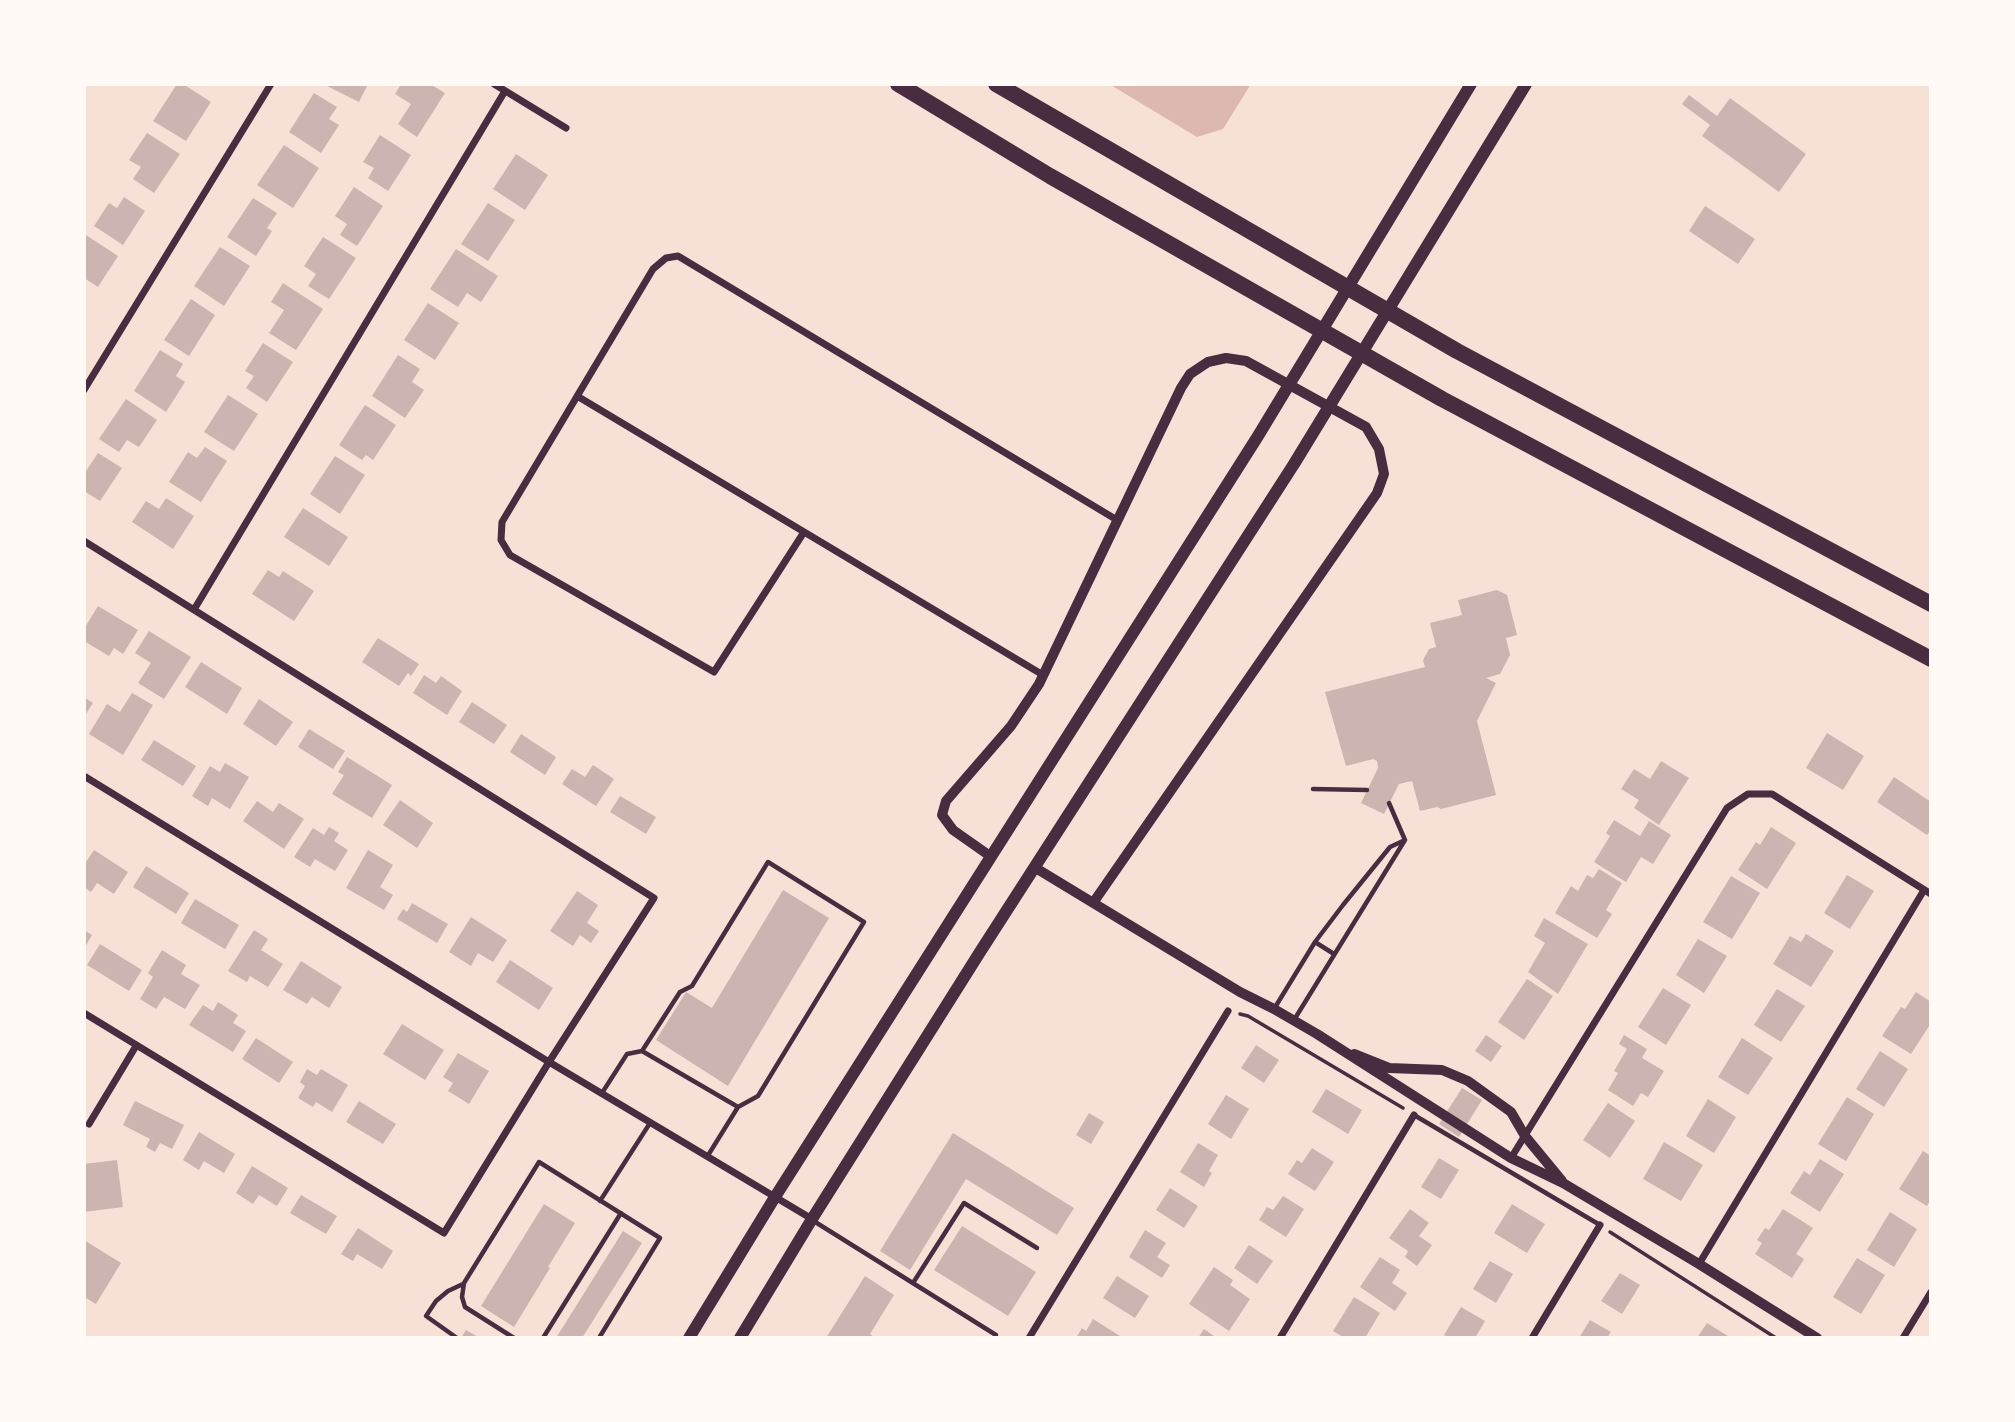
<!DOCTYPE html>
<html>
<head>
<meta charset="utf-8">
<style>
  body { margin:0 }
  #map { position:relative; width:2015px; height:1422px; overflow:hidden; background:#f7e1d7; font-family:Montserrat,sans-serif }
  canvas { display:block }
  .frame { position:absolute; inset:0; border:86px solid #fffaf5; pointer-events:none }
</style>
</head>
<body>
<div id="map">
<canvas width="2015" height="1422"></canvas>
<div class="frame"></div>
</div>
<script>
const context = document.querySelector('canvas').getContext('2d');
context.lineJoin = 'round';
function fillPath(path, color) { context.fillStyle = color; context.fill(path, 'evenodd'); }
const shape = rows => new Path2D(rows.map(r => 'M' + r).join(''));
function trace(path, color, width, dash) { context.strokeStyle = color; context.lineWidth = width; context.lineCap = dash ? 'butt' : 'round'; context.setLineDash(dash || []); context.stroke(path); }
fillPath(shape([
  [1109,84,1251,84,1223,129,1197,137]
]), '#dcb8b0');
fillPath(shape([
  [177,84,183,84,211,102,186,141,153,121],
  [323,84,368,84,359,102],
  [401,84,430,84,445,93,417,137,398,124,411,104,395,94],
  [314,93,337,107,329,119,339,125,321,153,289,132],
  [1689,95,1717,116,1730,98,1806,154,1779,192,1702,136,1710,125,1682,104],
  [147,133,180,154,154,193,133,179,141,167,129,160],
  [380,135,411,155,388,191,368,178,374,168,363,162],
  [284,145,319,168,293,208,257,185],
  [516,154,548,175,525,210,493,189],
  [354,187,383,206,357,246,340,235,347,224,335,216],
  [124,197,145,211,123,245,94,226,109,203,117,208],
  [253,198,277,213,267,228,272,231,256,256,227,237],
  [488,203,515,220,488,261,461,244],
  [1705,206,1755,239,1738,264,1689,231],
  [86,235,118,256,98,287,84,278],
  [323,237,356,258,329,299,308,286,316,274,304,266],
  [220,247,250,266,224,306,194,286],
  [456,249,498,276,481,302,467,293,458,307,430,289],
  [283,283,323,309,296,350,269,333,284,310,271,302],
  [191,299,215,315,189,356,164,340],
  [428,303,459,323,435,360,404,340],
  [263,343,293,362,267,402,246,388,254,376,245,371],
  [160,350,183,364,176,376,185,382,166,412,134,391],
  [398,355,420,369,412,382,424,390,405,418,372,396],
  [228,395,258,414,234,451,204,432],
  [126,399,157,420,139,447,127,440,119,452,99,439],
  [365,405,396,425,373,460,366,455,362,460,339,445],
  [205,447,227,461,201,502,169,482,188,452,197,458],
  [98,453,122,468,100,501,84,491,84,474],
  [335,456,365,475,340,514,310,494],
  [166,498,194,516,173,549,132,522,146,501,159,509],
  [303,508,348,537,329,566,284,537],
  [268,570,279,577,283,571,314,591,294,621,252,594],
  [1497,590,1507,595,1517,635,1506,638,1510,655,1500,674,1486,678,1496,683,1477,721,1496,795,1441,809,1437,807,1420,811,1412,781,1399,784,1384,814,1361,803,1378,768,1377,761,1373,759,1346,766,1325,692,1425,667,1423,660,1429,649,1436,647,1430,623,1462,615,1458,600],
  [98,606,138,630,123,654,114,648,109,656,84,641,84,629],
  [149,631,191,657,164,699,138,683,151,663,135,653],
  [378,638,419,664,411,676,408,673,399,686,362,662],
  [201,662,242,688,227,714,185,687],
  [424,675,436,683,441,676,462,691,447,715,413,693],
  [132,693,153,705,123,755,89,734,107,704,120,712],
  [84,697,93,703,84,717],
  [259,699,293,722,276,746,243,724],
  [472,702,507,725,494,744,459,722],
  [309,729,345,751,333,769,298,747],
  [1827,733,1864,756,1843,790,1806,768],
  [521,734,556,757,545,775,510,752],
  [154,740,196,766,183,786,141,760],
  [347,757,392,785,372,818,332,794,344,775,338,772],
  [1661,761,1689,778,1659,825,1634,808,1639,800,1621,789,1634,769,1650,779],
  [225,763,249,777,230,809,212,798,208,806,192,796,210,766,220,772],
  [593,765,614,779,596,806,562,784,572,769,585,777],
  [1894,777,1931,802,1931,829,1927,835,1877,802],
  [620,796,656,817,646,834,610,812],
  [400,800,433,823,417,848,383,825],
  [257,801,273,812,279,803,304,819,284,849,243,821],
  [1614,820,1640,836,1649,821,1671,835,1653,864,1641,857,1626,882,1594,862,1610,836,1606,833],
  [329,827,339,833,334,841,348,850,335,871,315,859,310,867,294,857,313,828,324,835],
  [1771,827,1796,843,1767,889,1738,870,1756,842,1760,845],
  [94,850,128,872,114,894,97,883,91,892,84,887,84,865],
  [368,850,393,865,380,887,393,895,384,910,346,888],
  [146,866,189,893,176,914,133,887],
  [1599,869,1622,883,1606,910,1612,914,1597,938,1555,913,1571,886,1578,891,1587,875,1593,878],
  [1847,875,1874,891,1850,929,1824,913],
  [1731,876,1760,893,1732,939,1703,922],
  [783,890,829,918,728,1086,656,1040,686,992,712,1008],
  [577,891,598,905,587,923,599,931,591,943,580,935,573,946,550,931],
  [195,899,239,925,225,949,181,923],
  [412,903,448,924,437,943,397,919,403,909,407,912],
  [471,917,507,940,493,962,478,953,471,966,449,952],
  [1544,918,1588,944,1558,994,1528,972,1545,943,1534,936],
  [84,930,92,935,84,949],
  [254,930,268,939,261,950,283,964,268,987,250,976,247,982,228,971],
  [1806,934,1834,951,1811,987,1773,964,1790,936,1801,942],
  [1698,939,1727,956,1704,993,1676,975],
  [100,944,142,970,129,991,87,965],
  [162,950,186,965,181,974,200,985,185,1009,164,997,156,1009,140,999,153,977,148,973],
  [510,960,553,988,539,1010,496,982],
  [301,961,342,987,329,1008,312,997,307,1004,283,990],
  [1527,979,1553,996,1524,1040,1498,1022],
  [1663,988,1691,1005,1666,1045,1638,1027],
  [1777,989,1805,1006,1781,1042,1754,1025],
  [1916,992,1931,1002,1931,1023,1911,1054,1882,1036,1901,1007,1905,1009],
  [218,1002,238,1015,233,1023,246,1031,233,1052,189,1025,203,1005,213,1011],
  [402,1024,444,1050,425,1080,383,1054],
  [1486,1035,1502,1046,1491,1062,1475,1051],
  [1624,1035,1647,1049,1642,1058,1664,1071,1648,1097,1641,1093,1633,1106,1608,1090,1618,1073,1614,1071,1627,1049,1619,1044],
  [256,1038,293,1062,279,1083,242,1059],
  [1742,1038,1773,1058,1748,1095,1718,1077],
  [1256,1045,1279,1060,1264,1083,1241,1068],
  [1880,1051,1908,1069,1884,1107,1856,1089],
  [458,1053,489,1071,469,1104,448,1091,453,1083,443,1077],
  [307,1069,317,1075,321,1069,348,1085,332,1112,316,1102,313,1107,298,1098,305,1086,300,1082],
  [1462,1088,1482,1100,1459,1137,1439,1124],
  [1326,1089,1362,1110,1348,1134,1312,1112],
  [1226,1095,1249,1109,1231,1139,1208,1124],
  [1847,1097,1874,1114,1846,1161,1818,1144],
  [1708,1099,1736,1117,1714,1153,1686,1136],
  [135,1101,184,1125,172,1149,160,1143,155,1152,146,1147,150,1139,123,1125],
  [359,1101,396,1124,383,1144,346,1122],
  [1608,1103,1635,1121,1610,1158,1583,1140],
  [1089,1113,1104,1122,1091,1144,1076,1135],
  [199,1132,235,1154,224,1173,204,1161,199,1170,183,1160],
  [953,1133,1074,1208,1057,1235,966,1179,910,1270,880,1251],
  [1664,1142,1703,1165,1681,1201,1643,1179],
  [1198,1143,1218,1155,1209,1171,1212,1173,1204,1187,1180,1172],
  [1312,1148,1334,1162,1315,1191,1288,1174,1297,1160,1302,1163],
  [1923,1151,1931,1156,1931,1199,1927,1206,1899,1189],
  [1439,1158,1459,1170,1441,1199,1421,1187],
  [1820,1159,1844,1174,1820,1212,1790,1193,1804,1171,1810,1175],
  [117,1160,123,1207,84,1212,84,1164],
  [252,1166,288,1188,277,1206,259,1195,253,1204,236,1193],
  [1170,1188,1198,1206,1184,1228,1156,1210],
  [301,1195,337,1216,326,1234,290,1213],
  [1283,1196,1304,1209,1286,1237,1259,1220,1267,1207,1273,1210],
  [544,1204,575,1223,548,1267,550,1268,514,1327,481,1306],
  [1512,1204,1545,1224,1527,1253,1494,1233],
  [1410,1209,1429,1223,1419,1236,1432,1245,1417,1266,1405,1257,1408,1251,1389,1238],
  [1783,1209,1813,1228,1796,1254,1804,1259,1792,1278,1755,1254,1762,1243,1757,1240,1765,1228,1769,1230],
  [1890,1212,1917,1229,1894,1267,1867,1250],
  [962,1226,1036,1272,1008,1316,934,1270],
  [358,1228,393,1251,382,1269,357,1254,353,1261,341,1254],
  [1145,1230,1166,1243,1157,1257,1170,1265,1162,1278,1129,1257],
  [623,1231,642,1243,582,1338,556,1338],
  [84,1240,121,1263,96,1304,84,1297],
  [1249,1245,1273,1261,1257,1284,1234,1268],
  [1380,1257,1400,1270,1392,1283,1407,1293,1395,1311,1360,1287],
  [1857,1258,1885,1275,1861,1314,1833,1297],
  [1490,1261,1513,1274,1496,1303,1473,1289],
  [1214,1267,1233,1280,1230,1285,1250,1299,1229,1331,1189,1304],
  [1620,1273,1640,1285,1622,1314,1601,1301],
  [865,1276,894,1295,870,1334,876,1338,826,1338],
  [1117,1276,1149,1296,1135,1318,1103,1298],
  [1354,1297,1380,1313,1365,1338,1345,1338,1333,1331],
  [1461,1307,1485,1321,1475,1338,1448,1338,1444,1335],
  [1093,1319,1120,1336,1119,1338,1076,1338,1082,1328,1086,1331],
  [1590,1320,1611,1332,1607,1338,1579,1338],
  [1707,1323,1728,1336,1726,1338,1697,1338],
  [1204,1329,1217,1338,1198,1338],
  [466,1330,480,1338,461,1338]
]), '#ccb4b1');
trace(shape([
  [1240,1014,1248,1016,1403,1108],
  [1610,1232,1776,1338]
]), '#4a2c40', 3.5);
trace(shape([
  [1313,789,1367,790],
  [1389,803,1405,840],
  [1315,942,1334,954],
  [1274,1009,1315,942,1343,905,1390,847,1405,840],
  [1294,1020,1405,840],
  [642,1051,680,992,692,986,768,862,864,922,758,1096,738,1107,707,1157],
  [602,1093,627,1054,642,1051,738,1107],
  [1414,1115,1600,1225],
  [600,1201,650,1123],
  [812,1220,996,1335],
  [913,1283,964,1203,1037,1248],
  [457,1338,426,1316,436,1301,448,1291,463,1284],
  [514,1338,465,1307,462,1297,464,1283,539,1162,660,1238,599,1338],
  [543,1338,621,1213]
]), '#4a2c40', 4.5);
trace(shape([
  [494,84,566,128],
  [84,390,271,84],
  [577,396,1043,675],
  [804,532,714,672,510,555,501,540,502,522,653,269,666,258,678,256,1117,520],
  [84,541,654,898,549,1062,444,1233,84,1013],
  [195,608,505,91],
  [84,776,549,1062,812,1219],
  [89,1124,136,1046],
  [1511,1158,1727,808,1748,794,1772,794,1931,894],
  [1699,1264,1924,890],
  [1029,1338,1228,1011],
  [1280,1338,1414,1115],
  [1532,1338,1600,1225],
  [1903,1338,1931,1292]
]), '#4a2c40', 7);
trace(shape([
  [990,856,953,830,942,815,946,801,1011,726,1039,684,1181,388,1190,374,1208,362,1226,358,1246,361,1366,427,1379,449,1384,474,1377,493,1093,903],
  [1034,867,1240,992,1274,1009,1317,1034,1511,1158,1563,1183,1699,1264,1817,1338],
  [1354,1054,1389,1068,1442,1070,1468,1081,1511,1112,1525,1136,1562,1181]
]), '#4a2c40', 10);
trace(shape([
  [689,1338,775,1197,1258,436,1471,84],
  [740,1338,812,1219,980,952,1294,464,1526,84]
]), '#4a2c40', 12);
trace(shape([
  [898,84,1050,176,1442,399,1931,659],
  [996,84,1457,351,1931,604]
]), '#4a2c40', 16);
</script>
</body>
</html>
